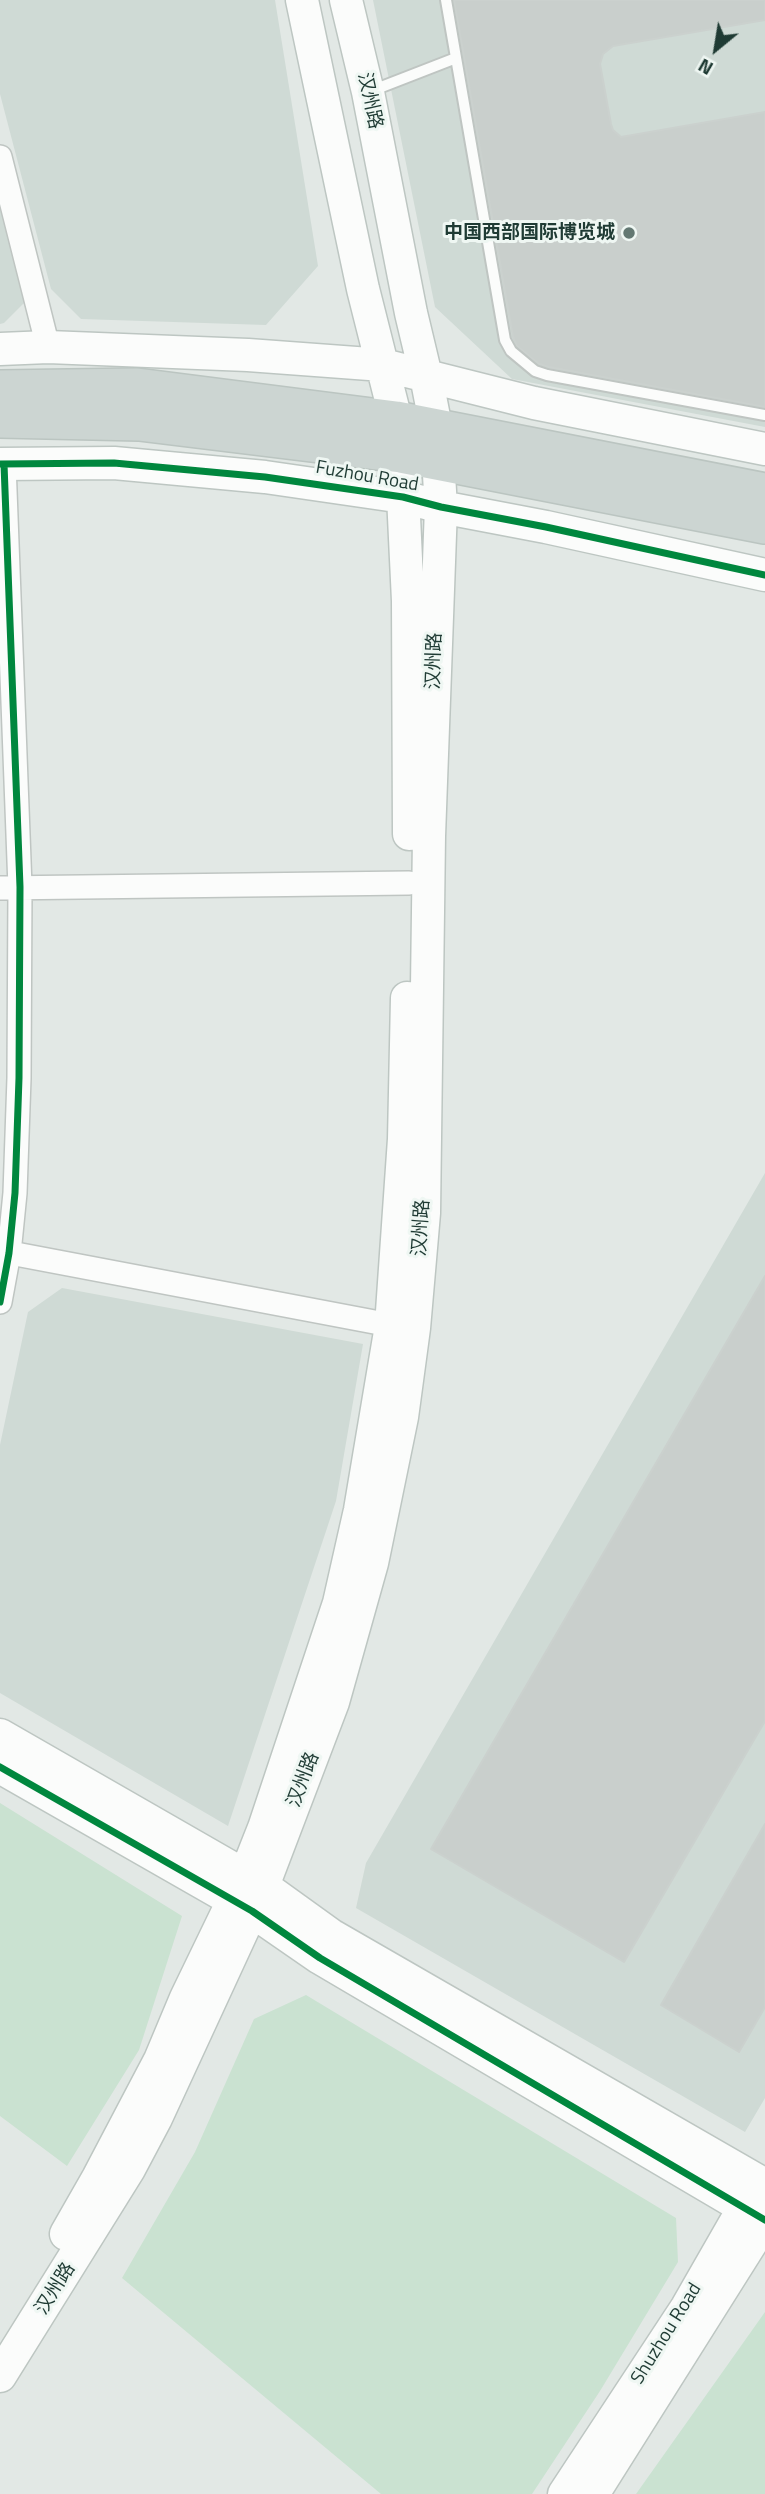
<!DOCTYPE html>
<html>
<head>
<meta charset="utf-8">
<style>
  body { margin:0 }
  #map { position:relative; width:765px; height:2494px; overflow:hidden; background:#e2e8e5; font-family:"Titillium Web",sans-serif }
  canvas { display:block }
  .north { position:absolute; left:681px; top:14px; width:70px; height:70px; -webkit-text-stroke:5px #eff7f3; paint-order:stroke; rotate:210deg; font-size:19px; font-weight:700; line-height:28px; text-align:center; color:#1f3b34 }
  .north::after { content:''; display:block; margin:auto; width:24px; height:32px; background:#1f3b34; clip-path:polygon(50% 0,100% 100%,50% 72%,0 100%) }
</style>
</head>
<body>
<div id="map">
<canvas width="765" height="2494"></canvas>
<div class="north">N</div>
</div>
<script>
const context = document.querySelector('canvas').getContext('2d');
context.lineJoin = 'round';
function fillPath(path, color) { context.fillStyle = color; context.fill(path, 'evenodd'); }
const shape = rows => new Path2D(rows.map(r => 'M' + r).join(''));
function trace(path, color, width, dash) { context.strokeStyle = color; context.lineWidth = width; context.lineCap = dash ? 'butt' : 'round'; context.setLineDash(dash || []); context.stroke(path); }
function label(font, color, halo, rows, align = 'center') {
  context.font = font + ' "Titillium Web","Noto Sans SC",sans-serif'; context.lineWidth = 6; context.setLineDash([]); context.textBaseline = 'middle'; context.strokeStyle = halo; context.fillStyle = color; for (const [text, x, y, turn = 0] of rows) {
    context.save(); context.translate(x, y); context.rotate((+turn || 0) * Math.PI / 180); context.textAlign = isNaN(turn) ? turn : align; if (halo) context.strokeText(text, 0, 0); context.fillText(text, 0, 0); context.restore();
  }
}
fillPath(shape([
  [0,0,275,0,318,266,266,325,81,319,51,289,0,94],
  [373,0,765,0,765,427,512,379,435,307],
  [0,204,27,300,4,323,0,324],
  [765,1173,765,2098,745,2132,356,1908,366,1863],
  [62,1288,363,1344,336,1501,228,1826,0,1693,0,1445,28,1312]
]), '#cfdad5');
fillPath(shape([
  [0,1803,182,1916,139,2050,67,2166,0,2116],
  [306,1995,676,2218,678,2262,600,2391,532,2494,381,2494,122,2278,195,2152,254,2019],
  [765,2312,765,2494,636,2494]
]), '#cae2d1');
const building = shape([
  [454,0,765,0,765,20,613,46,603,54,600,64,611,124,613,130,621,137,765,112,765,407,549,367,539,364,517,346,513,337,454,0],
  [765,1276,765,1721,624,1962,431,1849,765,1276],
  [765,1824,765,2007,739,2052,661,2005,765,1824]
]);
fillPath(building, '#c9cfcc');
trace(building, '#cbd1ce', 2);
const lane = shape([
  [446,0,505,340,511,351,535,371,547,375,765,415],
  [371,91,456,58]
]);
const street = shape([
  [0,157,48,347],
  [0,888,409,883],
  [0,1251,406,1328],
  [0,1302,9,1253,15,1193,19,1078,20,887,4,464]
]);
const secondary = shape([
  [302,0,363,289,396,420,401,454,408,601,409,834],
  [0,349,48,347,248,355,383,365,534,403,765,449],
  [0,464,114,463,265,477,403,497,441,507,546,527,765,575],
  [0,1735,263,1886,331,1935,765,2185],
  [0,1767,252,1911,320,1958,765,2220],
  [66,2234,98,2178,160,2060,186,1998,245,1876,264,1828,339,1603,360,1510,391,1326,404,1139,407,998],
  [0,2376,129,2169,156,2118,263,1886,333,1702,372,1563,402,1417,414,1328,424,1213,429,836,441,507,436,427,426,376,411,313,368,92,346,0],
  [564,2494,687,2307,754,2190],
  [593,2494,765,2221]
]);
const primary = shape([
  [0,389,137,387,396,420,765,492],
  [0,419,139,422,401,454,765,525]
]);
trace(lane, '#bfc5c2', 14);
trace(street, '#bfc5c2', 26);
trace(secondary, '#bdc6c2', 35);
trace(primary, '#bbc5c1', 40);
trace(lane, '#fbfcfb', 10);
trace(street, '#fbfcfb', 23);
trace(secondary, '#fbfcfb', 32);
trace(primary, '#ccd5d2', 37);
trace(shape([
  [0,464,114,463,265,477,403,497,441,507,546,527,765,575],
  [0,1302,9,1253,15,1193,19,1078,20,887,4,464],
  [0,1767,252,1911,320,1958,765,2220]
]), '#00873e', 7);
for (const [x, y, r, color] of [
  [629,233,7,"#637872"]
]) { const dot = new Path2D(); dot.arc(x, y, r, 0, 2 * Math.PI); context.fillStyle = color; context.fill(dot); trace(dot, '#eff7f3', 2.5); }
label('19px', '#1f3b34', '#eff7f3', [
  ["汉州路",369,101,78],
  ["Fuzhou Road",367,477,10],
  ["汉州路",435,661,-88],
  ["汉州路",422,1228,-86],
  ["汉州路",304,1780,-69],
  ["汉州路",56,2289,-58],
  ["Shuzhou Road",667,2334,-58]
]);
label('bold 19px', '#1f3b34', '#eff7f3', [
  ["中国西部国际博览城",615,233]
], 'right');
</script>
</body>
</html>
